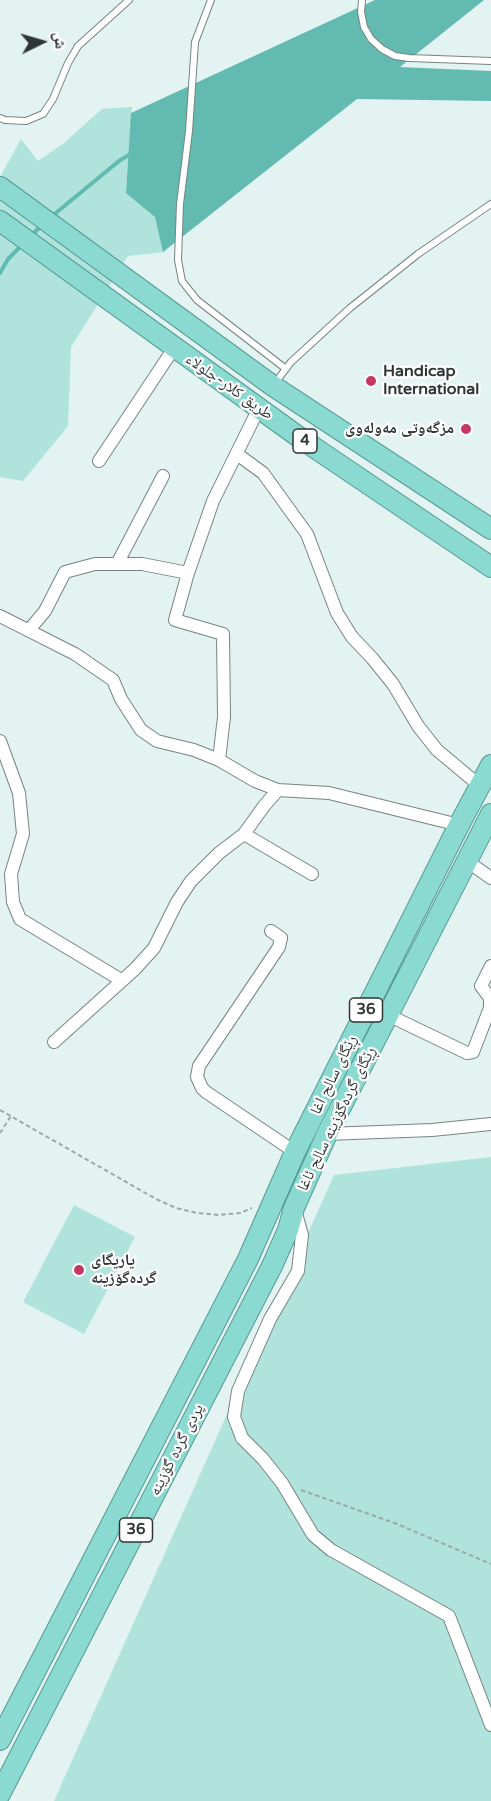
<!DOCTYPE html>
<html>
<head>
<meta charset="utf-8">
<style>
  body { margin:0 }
  #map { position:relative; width:491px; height:1801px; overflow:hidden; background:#e2f3f1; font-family:"Varela Round","Noto Naskh Arabic",sans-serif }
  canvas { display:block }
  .north { position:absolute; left:12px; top:12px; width:60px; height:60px; -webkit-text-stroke:4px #fff; paint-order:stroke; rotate:85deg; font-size:16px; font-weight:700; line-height:24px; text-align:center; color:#2f3635 }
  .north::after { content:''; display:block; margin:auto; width:21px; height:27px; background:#2f3635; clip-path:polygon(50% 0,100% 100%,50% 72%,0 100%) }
</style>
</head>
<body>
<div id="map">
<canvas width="491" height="1801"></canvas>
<div class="north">ش</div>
</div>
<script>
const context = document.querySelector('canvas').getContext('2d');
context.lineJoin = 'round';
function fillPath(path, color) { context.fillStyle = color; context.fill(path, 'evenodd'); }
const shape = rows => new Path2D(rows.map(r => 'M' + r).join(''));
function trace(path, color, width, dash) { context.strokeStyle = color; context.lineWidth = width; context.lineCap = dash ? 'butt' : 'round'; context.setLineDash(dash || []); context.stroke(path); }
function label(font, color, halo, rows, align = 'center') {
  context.font = font + ' "Varela Round","Noto Naskh Arabic",sans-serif'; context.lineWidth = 4.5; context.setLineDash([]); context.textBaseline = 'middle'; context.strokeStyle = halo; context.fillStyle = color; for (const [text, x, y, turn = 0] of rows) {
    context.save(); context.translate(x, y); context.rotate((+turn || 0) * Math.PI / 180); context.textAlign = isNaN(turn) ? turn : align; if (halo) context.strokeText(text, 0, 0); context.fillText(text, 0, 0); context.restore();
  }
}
fillPath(shape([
  [132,107,126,192,154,214,165,252,128,256,71,347,68,426,23,481,0,477,0,177,21,139,38,161,64,143,102,109],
  [491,1157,491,1801,54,1801,334,1175],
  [74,1205,135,1237,84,1334,23,1302]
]), '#b0e3dc');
fillPath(shape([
  [375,0,484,0,400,67,491,71,491,101,357,99,163,252,155,217,126,193,131,113]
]), '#62bab1');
trace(shape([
  [51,217,119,161,132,153],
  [31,236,43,224],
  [0,273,8,259,22,245]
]), '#62bab1', 4);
const service = shape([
  [211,0,195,42,189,131,180,204,178,260,182,281,197,300,286,369],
  [362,0,361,12,364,27,371,39,382,49,395,56,409,58,491,61],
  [0,118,5,120,26,121,43,114,53,99,68,63,78,46,129,0],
  [275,383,291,362,350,308,418,254,491,204]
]);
const minor = shape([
  [237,454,263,473,307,534,337,613,352,637,372,658,393,684,418,726,437,750,480,786],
  [99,461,174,348],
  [117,564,163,476],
  [0,616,75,654,113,680,121,699,141,730,157,741,194,750,219,760,255,781,278,790,329,793,459,825],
  [29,630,45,611,65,572,95,564,142,564,188,573],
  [0,741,19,793,23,834,11,874,13,902,20,919,121,980],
  [219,760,224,717,223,634,175,620,188,573,213,501,259,408],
  [244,834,312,874],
  [467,861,491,878],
  [271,931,281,938,279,947,199,1066,197,1077,202,1088,206,1092,295,1152],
  [388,1015,467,1053,473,1052,490,1008,490,998,481,986,491,966],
  [54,1042,135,969,154,948,177,902,191,881,219,853,244,834,264,806,278,790],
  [327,1134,432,1130,491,1124],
  [295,1210,302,1235,298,1271,270,1319,238,1391,234,1417,242,1438,263,1459,282,1483,313,1535,331,1550,449,1616,491,1725]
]);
const trunk = shape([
  [0,187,273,386,491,529],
  [0,221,303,440,491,567],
  [0,1740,248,1259,295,1152,459,825,491,765],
  [0,1794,272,1266,288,1230,294,1208,327,1134,491,814]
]);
trace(service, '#758582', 8);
trace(minor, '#758582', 14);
trace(trunk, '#579b93', 22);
trace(shape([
  [0,1110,156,1199,176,1208,197,1213,219,1215,240,1213,252,1208],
  [0,1133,11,1116],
  [301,1490,397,1524,491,1564]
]), '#9ca9a8', 2, [4.5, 3]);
trace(service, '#fff', 6);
trace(minor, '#fff', 12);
trace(trunk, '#8adad2', 20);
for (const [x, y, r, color] of [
  [371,381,6,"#c63864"],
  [466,429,6,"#c63864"],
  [79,1270,6,"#c63864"]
]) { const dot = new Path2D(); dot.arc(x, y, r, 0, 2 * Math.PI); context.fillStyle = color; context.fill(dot); trace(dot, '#fff', 2); }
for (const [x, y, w] of [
  [305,441,24],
  [366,1010,33],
  [136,1530,33]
]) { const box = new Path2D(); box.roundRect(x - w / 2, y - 12, w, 24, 4.5); context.fillStyle = '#fff'; context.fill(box); trace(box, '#2f3635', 1.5); }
label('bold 15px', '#2f3635', null, [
  ["4",305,441],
  ["36",366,1010],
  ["36",136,1530]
]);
label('bold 16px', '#2f3635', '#fff', [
  ["Handicap",383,372],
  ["International",383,390],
  ["مزگەوتی مەولەوی",454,429,"right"],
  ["یاریگای",91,1261],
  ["گردەگۆزینە",91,1279]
], 'left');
label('16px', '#2f3635', '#fff', [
  ["طريق كلار-جلولاء",229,387,35],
  ["ڕێگای سالح اغا",334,1075,-64],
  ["ڕێگای گردەگۆزینە سالح ئاغا",337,1119,-64],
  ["پردی گردە گۆزینە",177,1450,-63]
]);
</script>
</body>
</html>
